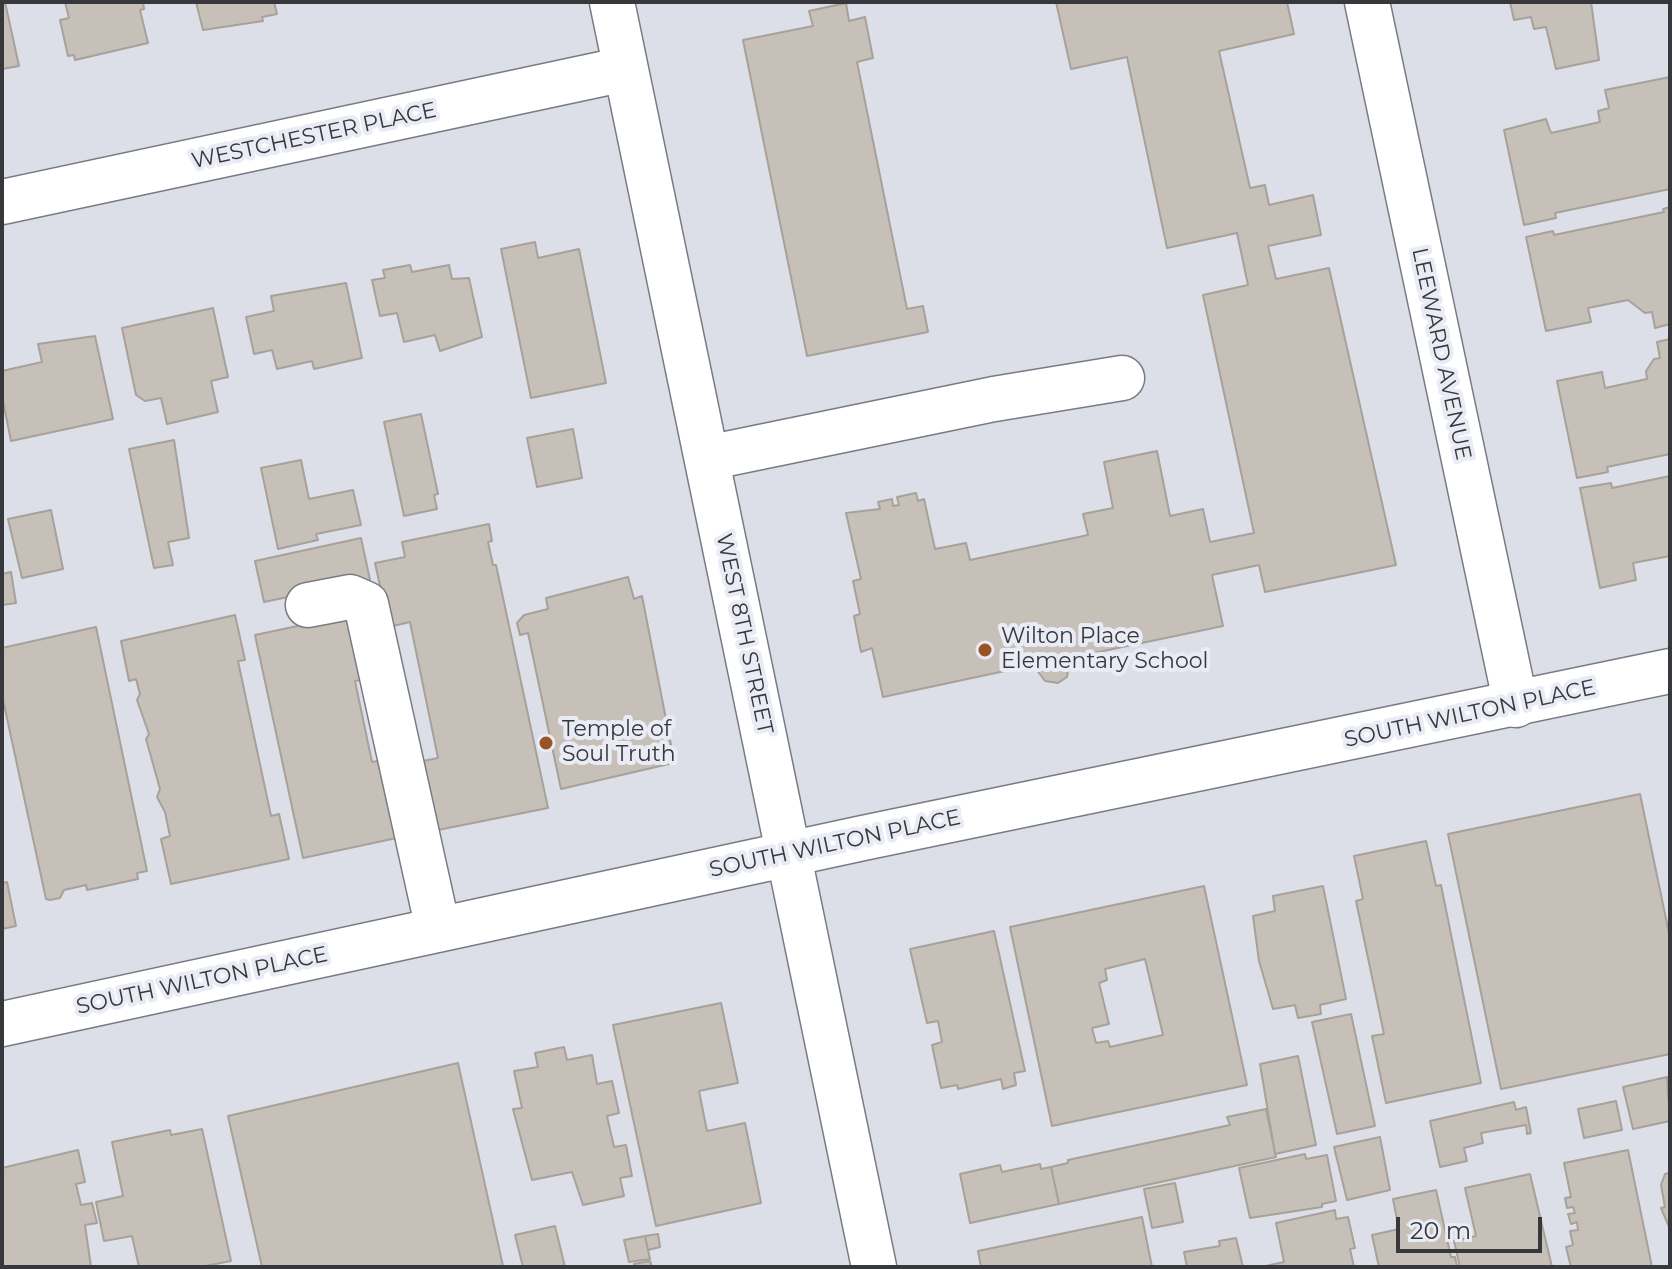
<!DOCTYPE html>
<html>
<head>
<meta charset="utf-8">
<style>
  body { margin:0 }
  #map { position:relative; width:1672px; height:1269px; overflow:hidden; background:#dcdee8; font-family:Montserrat,sans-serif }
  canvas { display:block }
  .frame { position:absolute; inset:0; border:4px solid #37383c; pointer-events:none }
  .scale { position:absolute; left:1396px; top:1217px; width:146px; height:36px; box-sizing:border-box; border:4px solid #37383c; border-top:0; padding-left:10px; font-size:24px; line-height:28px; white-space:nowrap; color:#37383c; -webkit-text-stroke:6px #e9ebf5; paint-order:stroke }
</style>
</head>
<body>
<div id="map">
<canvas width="1672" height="1269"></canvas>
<div class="frame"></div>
<div class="scale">20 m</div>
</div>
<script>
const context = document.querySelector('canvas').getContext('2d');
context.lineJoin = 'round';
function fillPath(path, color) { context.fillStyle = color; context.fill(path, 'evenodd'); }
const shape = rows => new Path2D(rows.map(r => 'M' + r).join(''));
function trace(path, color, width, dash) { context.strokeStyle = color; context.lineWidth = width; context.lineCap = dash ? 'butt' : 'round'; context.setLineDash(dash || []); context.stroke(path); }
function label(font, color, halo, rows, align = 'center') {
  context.font = font + ' Montserrat,sans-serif'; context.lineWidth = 8; context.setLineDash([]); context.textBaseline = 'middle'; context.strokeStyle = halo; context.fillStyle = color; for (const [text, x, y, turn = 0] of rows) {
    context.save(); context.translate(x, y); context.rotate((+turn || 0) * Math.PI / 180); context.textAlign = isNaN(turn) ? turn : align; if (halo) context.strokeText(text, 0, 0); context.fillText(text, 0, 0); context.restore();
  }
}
const building = shape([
  [2,2,5,2,19,66,2,69,2,2],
  [65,2,143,2,144,9,140,10,148,43,75,60,74,55,68,56,60,20,69,18,65,2],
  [196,2,274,2,277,14,262,17,263,21,203,30,196,2],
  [1056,2,1287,2,1294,34,1219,51,1250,188,1265,185,1269,205,1313,195,1321,235,1268,246,1276,279,1329,268,1396,565,1265,592,1259,565,1212,575,1223,626,1070,658,1067,677,1058,683,1045,681,1033,665,883,697,872,648,861,652,854,616,860,614,853,581,861,579,846,513,880,509,878,502,892,499,893,506,899,505,897,497,916,493,918,501,924,499,935,549,966,543,970,560,1088,535,1083,514,1113,508,1104,462,1157,451,1170,516,1203,509,1210,542,1254,533,1203,295,1248,285,1237,233,1167,248,1127,57,1071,69,1056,2],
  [1510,2,1591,2,1599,60,1556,69,1546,27,1534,29,1531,17,1514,20,1510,2],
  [846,3,849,21,865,17,873,58,857,62,907,309,923,306,928,332,807,356,743,40,813,26,809,11,846,3],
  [1670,77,1670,189,1555,213,1556,218,1524,225,1504,130,1546,119,1551,133,1600,122,1598,111,1609,108,1605,90,1670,77],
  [1670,207,1670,324,1655,328,1652,312,1645,313,1628,300,1588,308,1591,322,1546,331,1526,237,1553,231,1554,235,1664,212,1663,209,1670,207],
  [535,242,538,258,579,249,606,383,531,398,501,249,535,242],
  [410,265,412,272,449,265,452,279,469,278,482,337,440,351,435,335,404,342,397,313,380,316,372,280,385,278,383,270,410,265],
  [346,283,362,358,314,369,312,361,277,369,272,350,254,354,246,317,274,311,271,296,346,283],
  [213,308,228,377,211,381,218,412,167,424,161,398,145,401,136,395,122,328,213,308],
  [95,336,113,419,11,441,2,396,2,371,42,362,38,344,95,336],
  [1670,339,1670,454,1607,467,1608,472,1577,478,1557,381,1602,372,1605,388,1647,379,1646,371,1654,359,1660,358,1657,342,1670,339],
  [421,414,438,494,434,495,437,509,404,516,384,422,421,414],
  [573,429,582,478,537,487,527,438,573,429],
  [174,440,189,538,168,542,173,565,154,568,129,449,174,440],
  [301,460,309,499,353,490,361,525,316,534,318,540,278,549,261,468,301,460],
  [1670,476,1670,556,1633,563,1636,580,1600,588,1580,488,1611,483,1612,488,1670,476],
  [51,510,63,569,22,578,8,519,51,510],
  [489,524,492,541,488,542,493,565,496,565,548,808,438,830,423,761,438,758,410,622,389,627,375,563,405,557,402,542,489,524],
  [361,538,370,580,264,602,255,561,361,538],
  [11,572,16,603,2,605,2,574,11,572],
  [628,577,634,599,642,596,672,750,669,764,561,789,528,633,520,635,517,623,524,615,548,609,546,598,628,577],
  [359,613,373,678,355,681,372,762,383,760,406,836,303,858,255,635,359,613],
  [235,615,245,660,238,661,271,816,279,814,289,859,171,884,161,839,170,836,165,812,157,797,160,789,146,739,149,734,137,700,140,694,136,679,129,681,121,641,235,615],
  [96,627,147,871,137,873,138,879,87,890,86,885,64,890,60,898,50,900,46,899,2,695,2,648,96,627],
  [1640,794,1670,938,1670,1054,1501,1089,1448,834,1640,794],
  [1426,841,1436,886,1441,885,1481,1083,1386,1103,1372,1036,1384,1034,1356,901,1363,899,1354,856,1426,841],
  [7,882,16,926,2,929,2,883,7,882],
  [1204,886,1247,1085,1052,1126,1010,927,1204,886],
  [1145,959,1163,1035,1110,1047,1108,1041,1096,1043,1092,1028,1109,1024,1099,983,1107,980,1105,969,1145,959],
  [1323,886,1346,999,1320,1005,1321,1014,1298,1018,1295,1005,1273,1009,1259,961,1253,916,1275,911,1273,896,1323,886],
  [994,931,1025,1071,1014,1073,1016,1085,1003,1089,1001,1079,958,1089,957,1085,941,1088,932,1045,942,1042,938,1021,927,1023,910,949,994,931],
  [721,1003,738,1083,699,1091,707,1131,745,1123,761,1203,656,1226,613,1025,721,1003],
  [1351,1014,1375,1126,1337,1134,1312,1022,1351,1014],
  [564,1047,567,1060,592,1055,597,1084,612,1081,619,1113,607,1116,614,1147,626,1145,632,1176,620,1178,624,1196,583,1205,572,1172,532,1180,513,1109,522,1108,514,1071,538,1067,535,1053,564,1047],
  [1298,1056,1316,1145,1275,1154,1260,1064,1298,1056],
  [458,1063,503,1266,262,1267,228,1116,458,1063],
  [1667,1077,1670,1121,1633,1129,1623,1087,1667,1077],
  [1616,1101,1622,1130,1584,1138,1578,1109,1616,1101],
  [1514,1102,1516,1110,1526,1107,1531,1133,1527,1134,1526,1125,1481,1133,1483,1143,1464,1148,1467,1161,1440,1167,1430,1121,1514,1102],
  [1266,1109,1276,1157,1059,1204,1051,1167,1068,1163,1068,1160,1230,1125,1227,1117,1266,1109],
  [202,1129,231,1261,200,1267,139,1267,132,1236,104,1241,96,1202,123,1196,112,1142,170,1130,171,1135,202,1129],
  [1380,1137,1390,1190,1347,1200,1334,1147,1380,1137],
  [78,1150,85,1182,76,1184,81,1205,92,1203,97,1223,85,1225,91,1267,2,1267,2,1168,78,1150],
  [1628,1150,1652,1267,1571,1267,1566,1247,1573,1245,1570,1231,1578,1230,1577,1222,1571,1224,1568,1214,1575,1213,1573,1207,1567,1208,1565,1198,1571,1197,1564,1163,1628,1150],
  [1305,1154,1306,1159,1327,1155,1336,1201,1322,1204,1322,1207,1250,1218,1239,1168,1305,1154],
  [1040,1164,1041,1169,1051,1167,1059,1204,970,1223,960,1174,1000,1165,1002,1172,1040,1164],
  [1670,1173,1670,1229,1661,1208,1665,1207,1661,1185,1665,1174,1670,1173],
  [1530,1174,1552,1267,1460,1267,1454,1241,1476,1236,1465,1188,1530,1174],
  [1175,1183,1183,1222,1152,1228,1144,1189,1175,1183],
  [1436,1190,1451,1257,1455,1257,1457,1266,1379,1267,1372,1235,1399,1229,1393,1199,1436,1190],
  [1335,1210,1336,1219,1348,1217,1355,1248,1350,1249,1354,1267,1261,1267,1284,1262,1276,1223,1335,1210],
  [1142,1217,1152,1267,981,1267,978,1251,1142,1217],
  [555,1226,565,1267,523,1267,515,1235,555,1226],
  [658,1234,660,1247,648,1250,645,1236,658,1234],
  [645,1236,650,1259,629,1262,624,1240,645,1236],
  [1236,1238,1243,1267,1187,1267,1184,1252,1220,1246,1219,1241,1236,1238],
  [650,1261,652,1267,634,1267,634,1264,650,1261]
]);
fillPath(building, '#c7c0b8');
trace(building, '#a8a19a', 2);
const minor = shape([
  [1367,2,1516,705],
  [2,202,625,69],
  [707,458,994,399,1122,378],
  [308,605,350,597,366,604,438,929]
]);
const major = shape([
  [612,2,874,1267],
  [2,1024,863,838,1670,671]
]);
trace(minor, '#797b84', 47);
trace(major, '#797b84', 47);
trace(minor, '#fff', 44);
trace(major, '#fff', 44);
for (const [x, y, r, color] of [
  [985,650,8,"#985426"],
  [546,743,8,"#985426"]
]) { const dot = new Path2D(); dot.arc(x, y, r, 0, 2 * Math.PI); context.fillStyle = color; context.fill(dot); trace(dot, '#e9ebf5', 3); }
label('22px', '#37383c', '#e9ebf5', [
  ["WESTCHESTER PLACE",314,136,-12],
  ["LEEWARD AVENUE",1441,354,78],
  ["WEST 8TH STREET",744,634,78],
  ["SOUTH WILTON PLACE",1470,714,-12],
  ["SOUTH WILTON PLACE",835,844,-12],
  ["SOUTH WILTON PLACE",202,981,-12]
]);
label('22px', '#37383c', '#e9ebf5', [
  ["Wilton Place",1001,637],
  ["Elementary School",1001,662],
  ["Temple of",562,730],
  ["Soul Truth",562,755]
], 'left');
</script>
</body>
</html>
